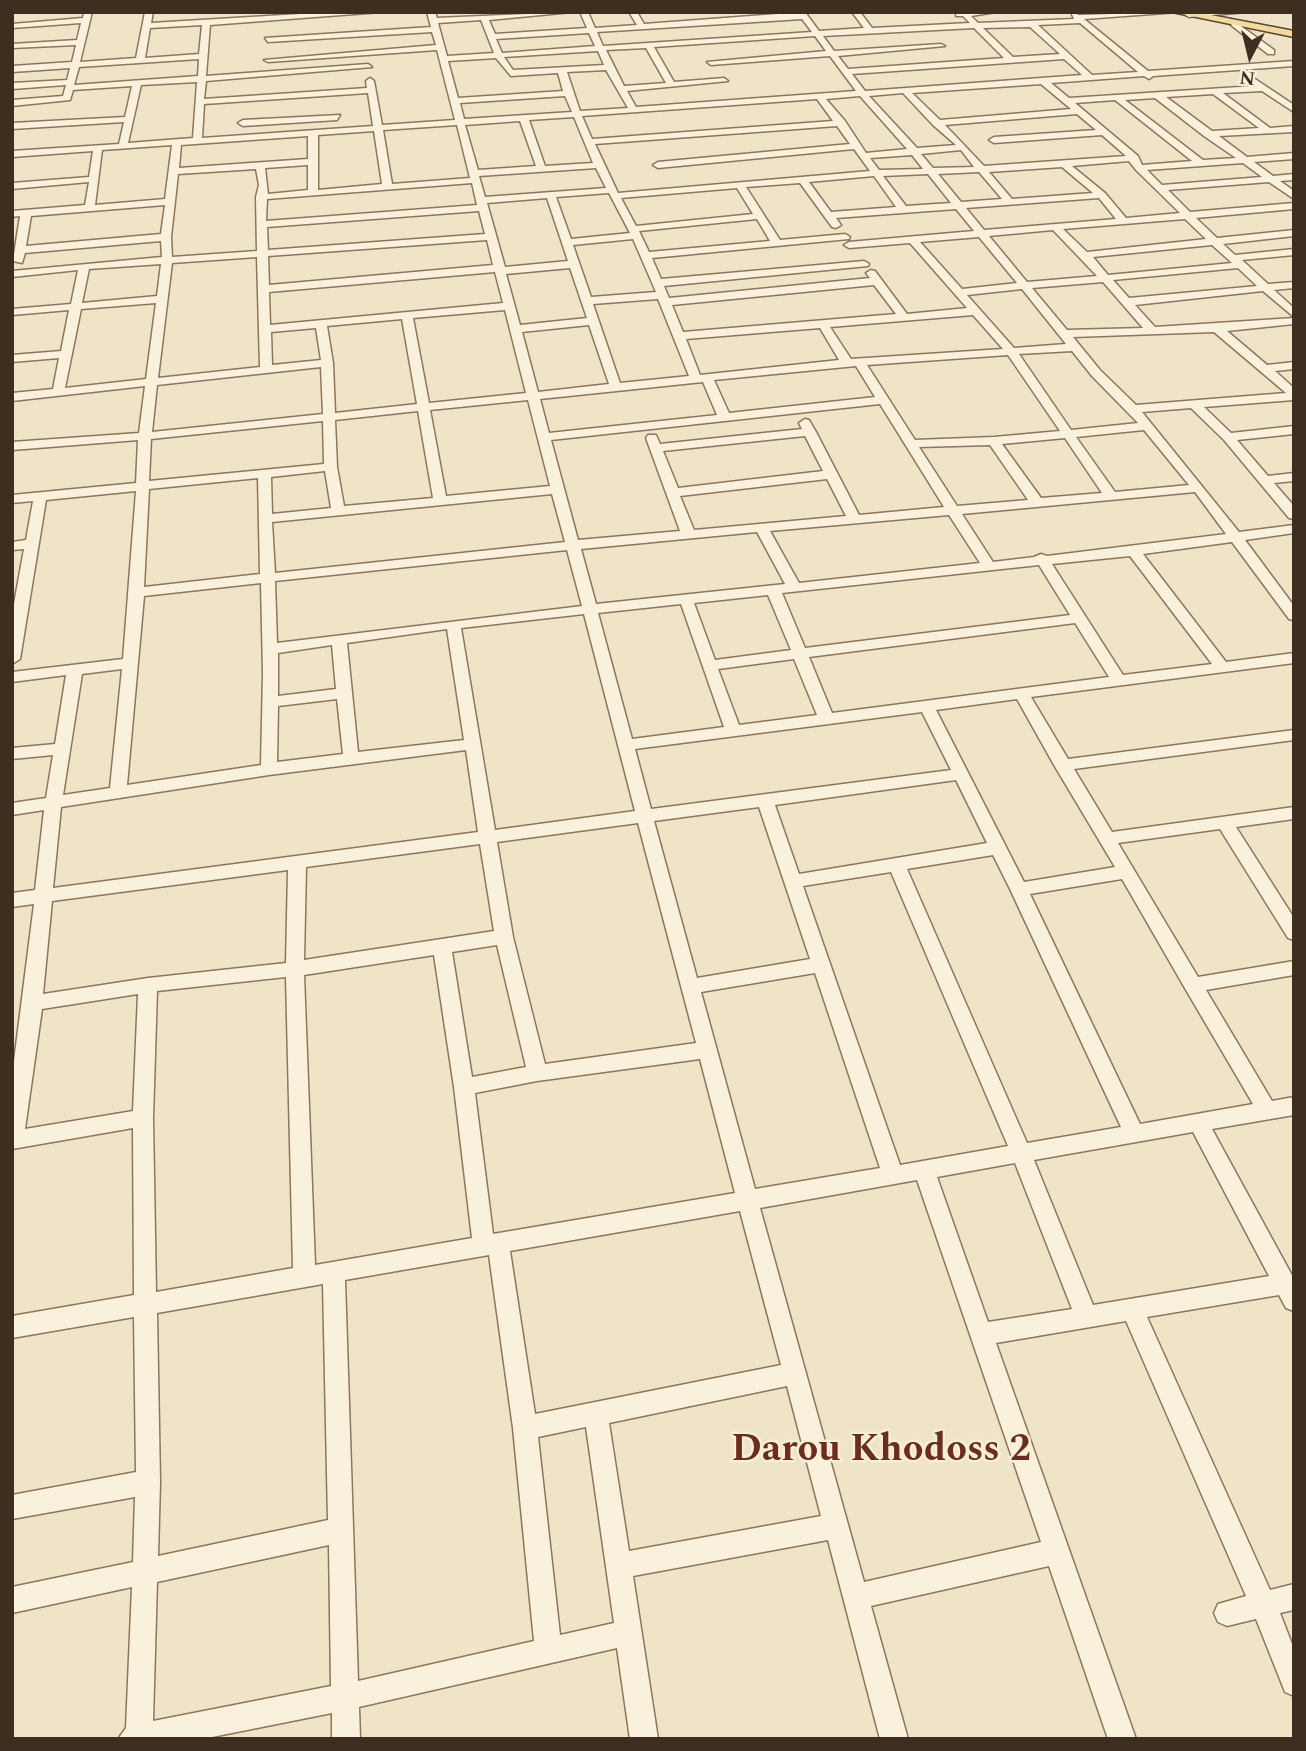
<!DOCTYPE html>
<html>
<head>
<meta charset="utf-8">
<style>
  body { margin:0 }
  #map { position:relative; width:1306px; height:1751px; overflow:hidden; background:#f0e4c8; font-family:Spectral,serif }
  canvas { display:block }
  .frame { position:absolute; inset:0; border:14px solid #3d2e20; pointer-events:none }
  .north { position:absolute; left:1215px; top:21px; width:70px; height:70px; -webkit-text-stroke:5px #f7eed8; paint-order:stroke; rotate:187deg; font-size:19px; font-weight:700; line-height:28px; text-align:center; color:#3d2e20 }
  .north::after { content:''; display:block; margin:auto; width:24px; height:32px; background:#3d2e20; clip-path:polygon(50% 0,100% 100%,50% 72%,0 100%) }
</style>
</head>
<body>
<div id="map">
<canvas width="1306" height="1751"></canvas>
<div class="frame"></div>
<div class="north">N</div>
</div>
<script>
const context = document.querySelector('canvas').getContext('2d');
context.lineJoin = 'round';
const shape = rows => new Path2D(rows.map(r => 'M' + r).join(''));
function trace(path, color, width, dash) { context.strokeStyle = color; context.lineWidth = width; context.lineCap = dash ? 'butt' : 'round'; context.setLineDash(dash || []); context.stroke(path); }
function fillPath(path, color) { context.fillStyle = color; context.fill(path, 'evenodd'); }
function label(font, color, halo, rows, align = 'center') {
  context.font = font + ' Spectral,serif'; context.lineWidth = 5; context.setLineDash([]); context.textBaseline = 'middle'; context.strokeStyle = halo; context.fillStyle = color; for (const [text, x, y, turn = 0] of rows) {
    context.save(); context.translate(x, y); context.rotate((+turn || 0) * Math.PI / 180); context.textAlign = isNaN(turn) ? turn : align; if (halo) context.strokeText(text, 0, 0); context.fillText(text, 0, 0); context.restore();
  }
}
const minor = shape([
  [84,12,92,12,80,62,136,58,145,12,153,12,151,23,334,12,381,12,210,25,206,76,368,64,372,67,206,81,204,99,367,88,366,81,370,78,374,81,382,125,455,120,437,50,268,62,264,60,436,45,432,32,268,42,265,38,431,27,427,12,435,12,437,18,572,12,489,20,495,34,587,28,580,12,588,12,595,28,637,25,629,12,637,12,644,24,805,12,819,31,864,28,852,12,860,12,872,28,970,23,963,16,956,16,957,12,996,12,971,16,978,23,1074,19,1071,12,1079,15,1179,12,1084,19,1148,71,1294,61,1294,66,1153,76,1149,79,1144,76,1051,83,1069,98,1255,86,1251,82,1255,79,1294,105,1294,112,1262,91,1223,93,1270,128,1294,126,1294,132,1219,136,1247,157,1294,153,1294,159,1254,162,1273,176,1294,174,1294,180,1280,181,1294,191,1294,199,1269,182,1168,190,1190,212,1294,203,1294,209,1196,218,1217,238,1294,230,1294,236,1223,244,1235,255,1294,249,1294,255,1242,260,1268,284,1294,282,1294,288,1274,290,1294,308,1294,317,1263,291,1135,305,1155,327,1294,318,1294,324,1227,331,1267,365,1294,362,1294,369,1275,371,1294,388,1294,400,1204,407,1231,433,1294,426,1294,434,1237,440,1268,476,1294,473,1294,481,1274,483,1294,506,1294,519,1289,518,1224,440,1191,408,1142,412,1239,532,1294,525,1294,533,1245,540,1294,606,1294,620,1289,619,1232,542,1143,554,1226,662,1294,653,1294,663,1031,697,1068,759,1294,730,1294,740,1074,769,1112,832,1294,807,1294,819,1236,827,1294,918,1294,940,1288,938,1220,829,1118,843,1198,977,1294,961,1294,975,1206,990,1272,1101,1294,1097,1294,1115,1212,1129,1294,1279,1294,1311,1286,1308,1279,1295,1147,1317,1270,1590,1294,1584,1294,1610,1280,1613,1294,1649,1294,1696,1285,1692,1256,1619,1227,1626,1218,1622,1214,1613,1218,1604,1246,1596,1126,1321,996,1343,1136,1739,1108,1739,1049,1566,871,1606,908,1739,880,1739,828,1540,633,1576,658,1739,630,1739,617,1648,359,1707,360,1739,332,1739,332,1713,202,1739,118,1739,126,1728,132,1587,12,1613,12,1587,133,1562,135,1497,12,1519,12,1495,136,1472,134,1317,12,1338,12,1316,134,1295,133,1128,12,1149,12,1077,34,904,12,907,12,893,35,890,44,810,12,815,12,803,46,798,53,755,12,759,12,748,55,744,66,675,12,682,12,672,123,659,136,491,46,500,20,659,12,664,12,615,24,549,12,550,12,542,26,540,33,501,12,503,12,495,136,483,138,440,12,450,12,442,139,433,145,386,12,401,12,393,53,389,59,358,12,362,12,355,61,351,69,310,12,315,12,309,71,304,78,270,12,277,12,271,162,257,161,241,25,253,22,263,13,261,20,216,12,217,12,211,85,205,89,182,12,189,12,183,89,177,93,151,12,157,12,151,119,144,124,122,12,129,12,123,125,117,132,86,73,90,70,100,12,106,12,100,63,96,66,85,12,89,12,83,67,80,70,68,12,72,12,66,72,62,76,45,12,48,12,44,77,40,81,23,12,28,12,24,83,18,84,12],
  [802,19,812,32,603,46,597,32,802,19],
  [481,20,494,53,447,56,438,23,481,20],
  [1080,23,1138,72,1092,75,1038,25,1080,23],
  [202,25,199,54,145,58,150,28,202,25],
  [1030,27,1060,54,1013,57,983,28,1030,27],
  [974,28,1004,58,848,69,838,56,945,46,941,44,834,51,823,36,974,28],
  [589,33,595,46,502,53,496,39,589,33],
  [815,36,826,51,707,62,711,65,830,56,856,91,636,107,627,91,728,81,724,78,674,82,654,47,815,36],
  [646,48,666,83,624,86,606,50,646,48],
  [598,51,604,65,513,70,504,57,598,51],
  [496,58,511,76,558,73,563,91,458,98,448,61,496,58],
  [199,59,198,76,74,85,79,67,199,59],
  [1064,59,1082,75,865,91,852,74,1064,59],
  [606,70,628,108,580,111,567,72,606,70],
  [197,82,193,138,128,143,141,85,197,82],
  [1041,84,1071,109,940,120,912,93,1041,84],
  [368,93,373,126,202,138,204,104,368,93],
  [903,93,933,125,956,145,917,148,869,96,903,93],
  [1213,94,1259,128,1212,131,1166,97,1213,94],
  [565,96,572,112,464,119,460,103,565,96],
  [860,96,907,149,866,153,845,121,826,99,860,96],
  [1155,98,1204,136,1236,158,1203,160,1125,100,1155,98],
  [817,99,833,121,592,139,582,116,817,99],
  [1115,100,1192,161,1142,165,1138,156,1075,103,1115,100],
  [1077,114,1096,130,994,137,989,140,994,143,1102,135,1126,156,984,166,945,125,1077,114],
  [574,117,593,163,545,166,529,120,574,117],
  [520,121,536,166,478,170,465,125,520,121],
  [457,125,470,178,392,184,383,130,457,125],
  [837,126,850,144,658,162,653,165,658,168,854,149,870,171,618,193,595,144,837,126],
  [374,131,382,184,318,190,318,135,374,131],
  [308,136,308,159,179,168,181,145,308,136],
  [172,145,165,199,95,205,102,150,172,145],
  [961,150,974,167,933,168,921,154,961,150],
  [912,155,923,169,879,170,870,158,912,155],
  [1129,161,1136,170,1180,213,1126,218,1105,193,1072,166,1129,161],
  [1243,163,1262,177,1162,185,1147,170,1243,163],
  [308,165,308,190,268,194,265,168,308,165],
  [1062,167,1093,193,1012,199,989,172,1062,167],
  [596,168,606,188,485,197,479,176,596,168],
  [256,169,259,185,256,197,257,251,172,257,171,237,178,174,256,169],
  [979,172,1002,199,961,202,938,174,979,172],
  [928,174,951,203,906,206,883,176,928,174],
  [874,176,896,207,831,212,809,182,874,176],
  [472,183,477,205,266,221,267,199,472,183],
  [800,183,832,227,836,228,841,225,836,218,956,209,974,231,849,242,844,245,849,248,910,243,967,308,907,314,875,271,871,270,866,273,870,278,669,298,664,286,868,266,869,264,864,261,661,279,652,258,849,239,850,237,845,234,780,240,746,187,800,183],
  [737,188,753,214,636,226,621,198,737,188],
  [609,193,630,233,571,239,556,197,609,193],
  [547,198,568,261,505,267,487,203,547,198],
  [1099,198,1116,219,984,230,966,208,1099,198],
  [165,205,161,234,26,246,31,216,165,205],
  [479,211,485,234,268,250,267,227,479,211],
  [757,219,770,241,649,252,639,231,757,219],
  [1185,219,1206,239,1087,252,1063,229,1185,219],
  [1053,230,1097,276,1027,282,989,236,1053,230],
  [979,237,1017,283,962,289,920,242,979,237],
  [633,239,656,292,591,297,573,245,633,239],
  [487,240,493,265,269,285,268,256,487,240],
  [1212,245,1232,263,1108,275,1093,257,1212,245],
  [257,257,260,367,158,378,172,263,257,257],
  [161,264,157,296,82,303,89,269,161,264],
  [570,268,587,318,520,325,506,274,570,268],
  [1238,268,1257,286,1129,298,1113,280,1238,268],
  [495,272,503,303,270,325,269,292,495,272],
  [1103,282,1143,328,1067,330,1032,288,1103,282],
  [874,285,896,314,683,332,672,305,874,285],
  [1022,289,1066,344,1014,348,967,295,1022,289],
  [658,299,689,376,620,383,593,304,658,299],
  [156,303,146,379,65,388,81,309,156,303],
  [505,310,526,393,429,403,413,318,505,310],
  [973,315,1003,349,851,359,830,327,973,315],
  [402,319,417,404,335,413,333,363,327,326,402,319],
  [589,325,609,384,538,392,522,332,589,325],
  [316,328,321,360,272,365,271,332,316,328],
  [820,328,839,360,700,375,686,339,820,328],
  [1214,332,1286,393,1136,405,1100,370,1073,337,1214,332],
  [1072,351,1092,376,1138,423,1071,430,1019,354,1072,351],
  [1008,355,1060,431,994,437,915,440,867,365,1008,355],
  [856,366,875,397,729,413,714,380,856,366],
  [321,367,323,414,152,432,157,385,321,367],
  [703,382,717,415,549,433,540,399,703,382],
  [528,400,550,486,446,496,430,410,528,400],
  [880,404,944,507,859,515,816,432,809,420,805,419,799,423,802,429,660,444,656,435,648,435,646,438,680,531,578,540,551,440,880,404],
  [418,411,433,498,344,506,337,467,335,420,418,411],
  [323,421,324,464,149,481,151,439,323,421],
  [1144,430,1189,485,1115,492,1076,437,1144,430],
  [805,436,823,471,678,488,663,451,805,436],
  [1065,438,1102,493,1041,498,1002,444,1065,438],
  [990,445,1028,500,957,506,919,447,990,445],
  [325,471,331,508,272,514,271,477,325,471],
  [258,478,260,574,144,587,149,489,258,478],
  [827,479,846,516,694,530,680,496,827,479],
  [1195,492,1226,534,1047,556,1041,554,1034,557,993,562,962,514,1195,492],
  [552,494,565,542,275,573,272,522,552,494],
  [949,515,980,563,799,583,770,531,949,515],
  [757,532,785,584,596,604,581,549,757,532],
  [567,550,582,606,277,643,275,581,567,550],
  [1130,556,1212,664,1123,675,1052,564,1130,556],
  [1039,565,1070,615,805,648,782,593,1039,565],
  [261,583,263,673,261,765,127,785,144,596,261,583],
  [768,595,791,650,715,660,694,603,768,595],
  [681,604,724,727,632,739,598,613,681,604],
  [584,614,635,811,495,830,461,628,584,614],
  [1075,623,1109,677,832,713,809,657,1075,623],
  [447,629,464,740,358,752,347,643,447,629],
  [332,645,336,689,278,696,278,653,332,645],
  [794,659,817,715,739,725,718,669,794,659],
  [122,669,110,788,63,795,82,674,122,669],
  [337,699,343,754,277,762,278,706,337,699],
  [1017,699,1054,765,1115,867,1024,882,936,710,1017,699],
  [922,712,951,770,651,809,635,749,922,712],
  [466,750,478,832,53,888,61,807,269,775,466,750],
  [956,780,987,843,799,874,775,805,956,780],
  [759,807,810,959,697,978,654,821,759,807],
  [638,823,696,1043,545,1064,513,937,497,842,638,823],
  [480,844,494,931,304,960,306,867,480,844],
  [993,855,1010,889,1121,1127,1027,1143,907,869,993,855],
  [288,870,286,963,148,978,43,994,52,901,288,870],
  [891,872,1008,1146,900,1165,803,886,891,872],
  [1122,879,1186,990,1253,1104,1140,1124,1030,894,1122,879],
  [497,945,526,1067,472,1077,452,952,497,945],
  [434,955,454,1087,472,1238,315,1265,304,975,434,955],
  [815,973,880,1168,755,1189,701,992,815,973],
  [286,977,293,1268,156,1292,153,1118,157,991,286,977],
  [138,994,133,1111,25,1129,42,1009,138,994],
  [700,1059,735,1193,493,1234,475,1093,537,1081,700,1059],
  [1193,1132,1269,1276,1093,1305,1034,1160,1193,1132],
  [1015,1163,1072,1309,988,1322,937,1177,1015,1163],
  [917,1180,1041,1542,864,1582,760,1208,917,1180],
  [740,1211,781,1365,535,1414,510,1251,740,1211],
  [489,1255,513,1428,534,1641,358,1681,345,1280,489,1255],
  [323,1284,328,1520,158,1556,160,1482,157,1313,323,1284],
  [787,1386,821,1516,629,1551,609,1423,787,1386],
  [586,1427,614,1623,560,1635,538,1437,586,1427],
  [329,1545,331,1686,153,1721,157,1582,329,1545],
  [1196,12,1247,12,1189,17,1185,15,1196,12],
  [1234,21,1274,50,1274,54,1268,54,1231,25,1234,21],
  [340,115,337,120,243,126,238,123,243,120,340,115]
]);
const major = shape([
  [1172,12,1195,12,1294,31,1294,37,1172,12]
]);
trace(minor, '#8d765c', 3);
trace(major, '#5b4430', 3);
fillPath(minor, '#faf1dc');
fillPath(major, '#f3d9a0');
label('bold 38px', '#6b2e1e', '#f7eed8', [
  ["Darou Khodoss 2",881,1453]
]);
</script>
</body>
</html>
